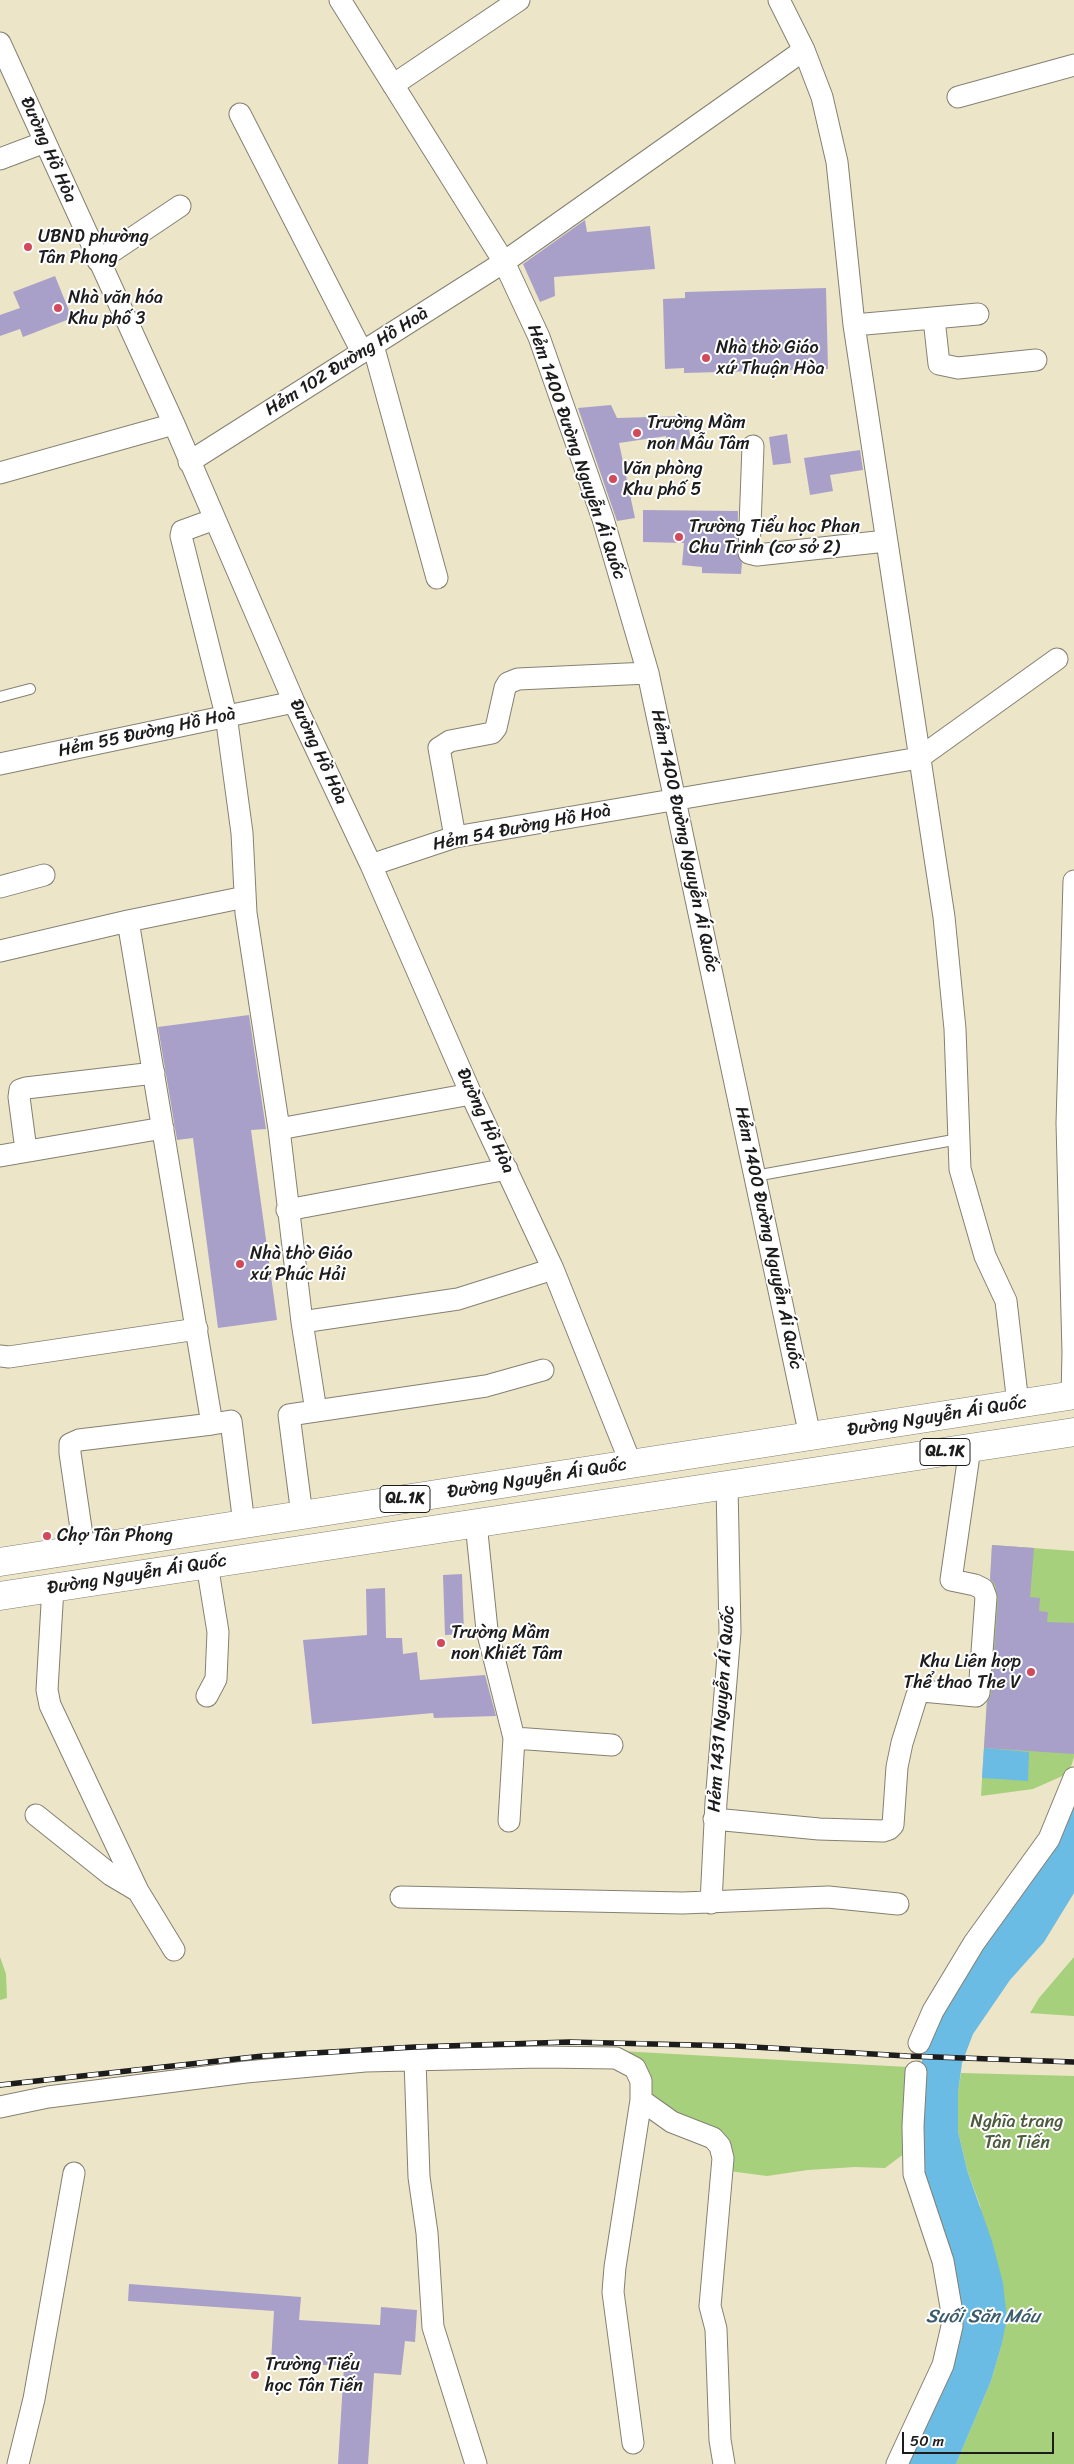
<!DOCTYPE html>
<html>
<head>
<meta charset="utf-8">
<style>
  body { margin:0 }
  #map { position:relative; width:1074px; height:2464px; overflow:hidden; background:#ece5c7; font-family:Sriracha,sans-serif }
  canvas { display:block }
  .scale { position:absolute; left:902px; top:2432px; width:152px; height:22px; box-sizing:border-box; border:2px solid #1c1c1c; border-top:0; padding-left:6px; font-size:15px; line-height:18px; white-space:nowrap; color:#1c1c1c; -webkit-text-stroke:4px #fff; paint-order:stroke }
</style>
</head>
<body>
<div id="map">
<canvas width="1074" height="2464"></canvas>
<div class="scale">50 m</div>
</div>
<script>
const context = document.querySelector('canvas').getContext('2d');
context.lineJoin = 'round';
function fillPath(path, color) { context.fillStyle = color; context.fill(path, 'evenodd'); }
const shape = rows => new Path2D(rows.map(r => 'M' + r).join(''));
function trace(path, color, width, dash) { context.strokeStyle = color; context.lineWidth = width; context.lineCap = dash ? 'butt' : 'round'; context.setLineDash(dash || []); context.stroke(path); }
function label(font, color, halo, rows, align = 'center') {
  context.font = font + ' Sriracha,sans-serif'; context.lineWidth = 4; context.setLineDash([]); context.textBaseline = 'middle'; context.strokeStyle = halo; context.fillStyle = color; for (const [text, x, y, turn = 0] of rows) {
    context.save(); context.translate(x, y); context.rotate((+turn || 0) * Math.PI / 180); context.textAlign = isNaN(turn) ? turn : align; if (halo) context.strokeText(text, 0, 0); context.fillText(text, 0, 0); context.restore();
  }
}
fillPath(shape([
  [992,1545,1074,1551,1074,1757,1069,1773,1033,1789,981,1796,993,1596,990,1586],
  [0,1957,6,1974,7,1998,0,2000],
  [1074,1957,1074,2016,1030,2013,1039,1998],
  [620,2051,907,2067,905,2153,885,2168,855,2167,808,2170,767,2176,729,2171,729,2141,653,2101],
  [961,2073,1074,2076,1074,2464,956,2464,991,2381,1001,2347,980,2205,967,2170,958,2131,958,2093]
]), '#a6d07c');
fillPath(shape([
  [984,1748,1029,1752,1028,1781,982,1778],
  [1074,1797,1074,1893,1044,1942,1010,1980,973,2034,962,2063,958,2093,958,2131,967,2170,992,2241,1003,2283,1007,2319,1001,2347,991,2381,956,2464,905,2464,950,2367,921,2174,922,2060,929,2035]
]), '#6abce5');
fillPath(shape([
  [585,220,587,232,650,226,655,269,554,277,555,296,540,302,523,264],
  [55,276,72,318,23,337,20,329,0,336,0,315,20,308,13,292],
  [826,288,828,369,684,373,684,368,665,369,663,299,685,298,685,292],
  [611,405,617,418,687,416,692,447,669,451,666,436,619,443,635,518,617,521,578,408],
  [787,434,791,463,773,465,769,437],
  [860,450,863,470,830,475,833,491,810,495,804,458],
  [643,510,738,511,737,553,742,563,741,574,702,573,702,567,682,565,684,543,643,542],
  [249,1015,266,1129,251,1130,277,1320,218,1328,193,1138,177,1140,158,1027],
  [992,1545,1034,1548,1030,1597,1040,1598,1039,1611,1048,1612,1047,1622,1074,1623,1074,1754,984,1748,987,1703,991,1694,998,1598,995,1585,990,1579],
  [462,1574,464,1634,445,1635,443,1575],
  [385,1588,386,1638,402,1638,403,1654,417,1652,420,1680,485,1675,496,1716,434,1718,433,1713,312,1724,303,1640,367,1635,366,1589],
  [129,2284,301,2297,299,2320,380,2325,381,2307,417,2310,415,2342,405,2341,401,2375,374,2373,368,2464,338,2464,344,2366,271,2362,274,2311,128,2301]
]), '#a8a0c9');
const lane = shape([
  [0,697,30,689],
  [755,1176,959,1139]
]);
const street = shape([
  [340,0,504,262,539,337,603,519,648,673,810,1436],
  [779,0,804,50,822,97,837,162,854,325,944,917,955,1029,960,1169,985,1256,1006,1301,1018,1404],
  [0,43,174,424,294,702,371,865,471,1094,553,1269,631,1464],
  [393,85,519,0],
  [958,97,1074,65],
  [240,114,362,352],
  [0,159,45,142],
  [98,261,180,206],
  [934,319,939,364,958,368,1036,360],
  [854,325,978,314],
  [373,345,437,578],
  [753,446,749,553,757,555,886,541],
  [189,462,504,262,804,50],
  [0,473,174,424],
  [215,519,182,531,181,536,226,715,242,833,246,913,279,1129,302,1322,316,1411,486,1386,543,1370],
  [0,764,294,702],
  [455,837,439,748,450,741,492,733,496,728,505,688,508,683,518,679,648,673],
  [371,865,455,837,919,758,1057,659],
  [0,887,44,875],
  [0,951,128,921,245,897],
  [279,1129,471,1094],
  [26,1150,19,1097,20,1090,26,1088,154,1073],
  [0,1156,163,1128],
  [287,1210,507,1169],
  [302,1322,458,1299,553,1269],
  [0,1356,9,1357,197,1329],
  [1072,1396,1073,1353,1067,1123,1074,881],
  [212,1424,231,1421,244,1524],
  [302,1515,289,1415,316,1411],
  [476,1523,487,1630,514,1738,509,1821],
  [84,1549,70,1453,70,1444,79,1440,212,1424,128,921],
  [207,1564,218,1632,216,1679,207,1696],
  [53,1587,47,1690,50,1705,138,1891,174,1950],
  [514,1738,612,1745],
  [36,1815,111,1875,138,1891],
  [714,1819,819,1829,883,1831,889,1829,893,1825,897,1767,902,1743,917,1695,922,1691,976,1696,979,1693,986,1597,983,1589,975,1585,951,1580,970,1448],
  [401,1897,683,1903,828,1897,898,1904],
  [711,1903,716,1802,730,1632,727,1485],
  [919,2043,933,2011,974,1943,1049,1839,1074,1778],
  [415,2060,419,2177,427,2233,433,2327,476,2464],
  [641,2100,672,2122,713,2138,720,2146,723,2158,710,2306,716,2329,720,2440,724,2464],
  [0,2107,48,2097,246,2072,365,2061,541,2057,616,2058,635,2068,641,2081,641,2100,615,2267,613,2292,633,2443],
  [18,2464,34,2399,74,2173],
  [897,2464,943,2365,952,2326,951,2307,943,2261,914,2174,913,2126,916,2072]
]);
const primary = shape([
  [0,1562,1074,1395],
  [0,1596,1074,1432]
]);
trace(lane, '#848072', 12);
trace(street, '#848072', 23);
trace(primary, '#848072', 29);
trace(lane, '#fff', 10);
trace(street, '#fff', 21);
trace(primary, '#fff', 28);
const rail = shape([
  [0,2085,263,2056,415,2047,569,2042,736,2046,907,2056,1074,2062]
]);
trace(rail, '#1c1c1c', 5.5);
trace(rail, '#fff', 4, [11]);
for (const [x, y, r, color] of [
  [28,247,5,"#d1495b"],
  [58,308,5,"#d1495b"],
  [706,358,5,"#d1495b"],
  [637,433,5,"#d1495b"],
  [613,479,5,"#d1495b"],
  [679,537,5,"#d1495b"],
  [240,1264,5,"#d1495b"],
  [47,1536,5,"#d1495b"],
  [441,1643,5,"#d1495b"],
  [1031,1672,5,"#d1495b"],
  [255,2375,5,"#d1495b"]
]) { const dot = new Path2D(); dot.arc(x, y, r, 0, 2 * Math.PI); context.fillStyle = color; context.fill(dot); trace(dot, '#fff', 2); }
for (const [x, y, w] of [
  [945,1452,50],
  [405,1499,50]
]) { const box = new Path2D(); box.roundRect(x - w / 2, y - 13.5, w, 27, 4); context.fillStyle = '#fff'; context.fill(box); trace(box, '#1c1c1c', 1); }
label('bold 16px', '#1c1c1c', null, [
  ["QL.1K",945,1452],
  ["QL.1K",405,1499]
]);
label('18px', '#1c1c1c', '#fff', [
  ["Đường Hồ Hòa",48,150,66],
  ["Hẻm 102 Đường Hồ Hoà",347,362,-32],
  ["Hẻm 1400 Đường Nguyễn Ái Quốc",576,452,71],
  ["Hẻm 55 Đường Hồ Hoà",147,733,-12],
  ["Đường Hồ Hòa",318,752,65],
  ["Hẻm 54 Đường Hồ Hoà",522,828,-11],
  ["Hẻm 1400 Đường Nguyễn Ái Quốc",684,841,78],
  ["Đường Hồ Hòa",485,1121,65],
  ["Hẻm 1400 Đường Nguyễn Ái Quốc",768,1238,78],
  ["Đường Nguyễn Ái Quốc",937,1417,-9],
  ["Đường Nguyễn Ái Quốc",537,1479,-9],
  ["Đường Nguyễn Ái Quốc",137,1575,-9],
  ["Hẻm 1431 Nguyễn Ái Quốc",722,1709,-86]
]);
label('18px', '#1c1c1c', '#fff', [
  ["UBND phường",38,237],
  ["Tân Phong",38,258],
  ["Nhà văn hóa",68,298],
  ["Khu phố 3",68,319],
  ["Nhà thờ Giáo",716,348],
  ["xứ Thuận Hòa",716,369],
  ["Trường Mầm",647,423],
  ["non Mẫu Tâm",647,444],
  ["Văn phòng",623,469],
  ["Khu phố 5",623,490],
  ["Trường Tiểu học Phan",689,527],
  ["Chu Trinh (cơ sở 2)",689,548],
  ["Nhà thờ Giáo",250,1254],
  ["xứ Phúc Hải",250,1275],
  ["Chợ Tân Phong",57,1536],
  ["Trường Mầm",451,1633],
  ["non Khiết Tâm",451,1654],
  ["Khu Liên hợp",1021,1662,"right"],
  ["Thể thao The V",1021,1683,"right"],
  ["Trường Tiểu",265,2365],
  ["học Tân Tiến",265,2386]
], 'left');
label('18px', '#4c5b3e', '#fff', [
  ["Nghĩa trang",1017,2122],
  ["Tân Tiến",1017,2143]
]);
label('italic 19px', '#3b5c6c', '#fff', [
  ["Suối Săn Máu",983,2317]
]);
</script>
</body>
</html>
